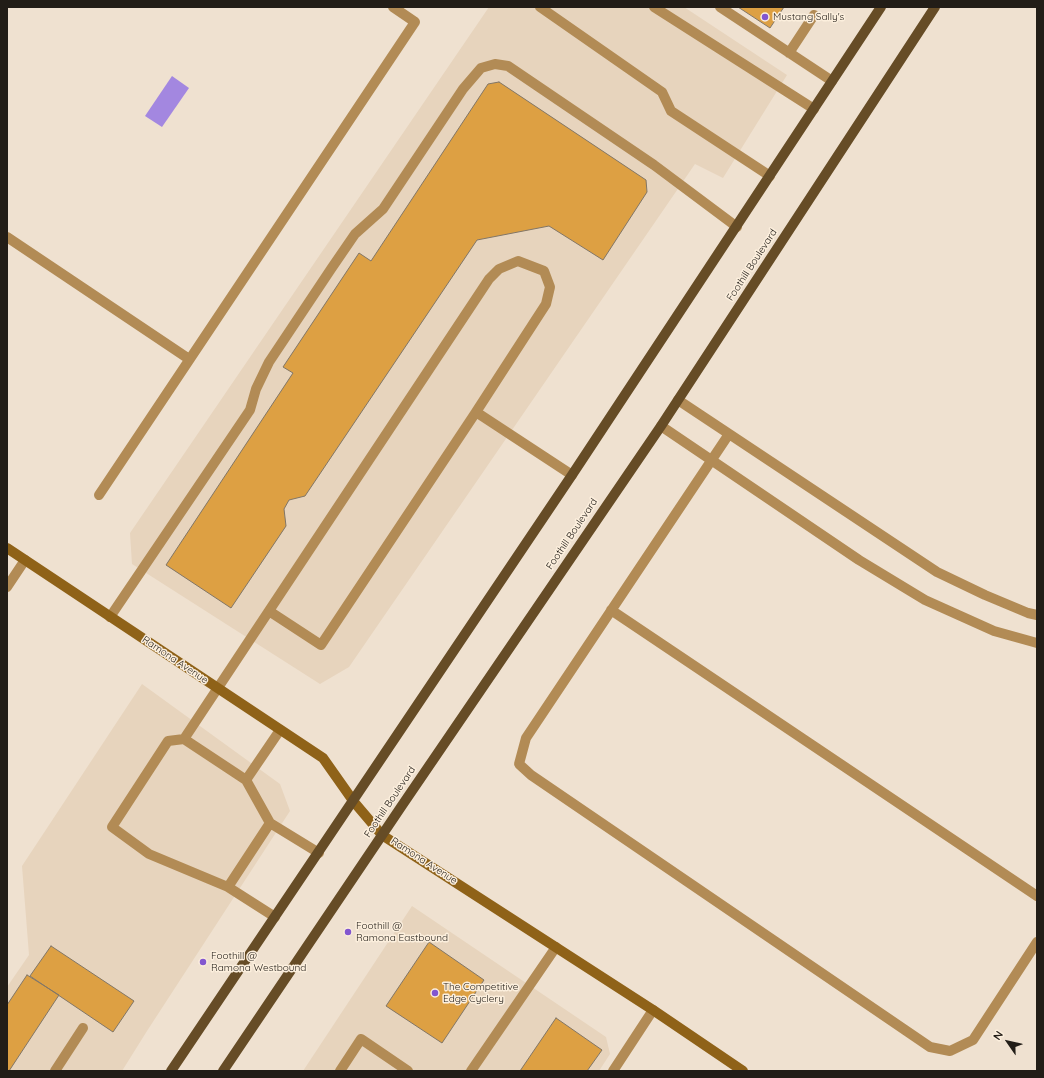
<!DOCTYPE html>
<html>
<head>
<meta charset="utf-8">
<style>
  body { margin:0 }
  #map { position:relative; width:1044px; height:1078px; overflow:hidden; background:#efe1d0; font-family:Quicksand,sans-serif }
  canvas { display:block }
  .frame { position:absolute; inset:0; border:8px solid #221d17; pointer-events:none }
  .north { position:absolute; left:988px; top:1022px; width:40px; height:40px; -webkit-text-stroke:3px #fcefdd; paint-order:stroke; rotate:304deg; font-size:11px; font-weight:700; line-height:16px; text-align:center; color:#221d17 }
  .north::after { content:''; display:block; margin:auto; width:14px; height:18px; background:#221d17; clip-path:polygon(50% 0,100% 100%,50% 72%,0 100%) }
</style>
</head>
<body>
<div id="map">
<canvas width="1044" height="1078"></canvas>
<div class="frame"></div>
<div class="north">N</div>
</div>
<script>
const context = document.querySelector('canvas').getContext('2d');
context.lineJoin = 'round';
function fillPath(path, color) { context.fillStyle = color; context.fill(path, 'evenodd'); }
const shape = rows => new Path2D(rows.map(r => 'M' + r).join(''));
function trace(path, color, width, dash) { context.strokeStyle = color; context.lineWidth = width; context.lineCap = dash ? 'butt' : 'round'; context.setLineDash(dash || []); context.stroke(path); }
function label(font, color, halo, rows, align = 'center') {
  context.font = font + ' Quicksand,sans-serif'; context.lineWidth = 3; context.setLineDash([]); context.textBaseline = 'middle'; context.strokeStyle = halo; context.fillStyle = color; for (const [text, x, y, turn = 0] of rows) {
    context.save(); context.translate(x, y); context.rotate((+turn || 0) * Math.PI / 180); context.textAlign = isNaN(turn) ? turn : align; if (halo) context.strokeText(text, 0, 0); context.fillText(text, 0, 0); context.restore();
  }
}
fillPath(shape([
  [489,7,684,7,787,75,723,178,695,164,349,667,320,684,132,564,130,533],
  [142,684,280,784,290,811,147,1031,122,1071,7,1071,7,987,29,955,22,866],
  [412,906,606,1037,610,1054,599,1071,303,1071]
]), '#e7d4bd');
fillPath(shape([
  [172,76,189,88,162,127,145,116]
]), '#a387e0');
const building = shape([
  [738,7,784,7,770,28,738,7],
  [499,82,646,180,647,192,603,260,549,226,477,240,305,496,289,500,284,509,286,526,231,608,166,565,293,373,283,367,359,253,371,261,488,84,499,82],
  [429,942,484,980,442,1043,386,1006,429,942],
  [51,946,134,1001,113,1032,30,976,51,946],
  [27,975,59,995,9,1071,7,1071,7,1005,27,975],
  [556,1018,602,1050,587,1071,520,1071,556,1018]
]);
fillPath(building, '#dda043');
trace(building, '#827666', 1);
trace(shape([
  [540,7,662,92,671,111,770,176],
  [654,7,814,109],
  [720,7,832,81],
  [789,53,814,15],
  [7,237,189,359],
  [678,400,937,572,985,595,1028,613,1037,615],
  [661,426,859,560,925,600,994,631,1037,643],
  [729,434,526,738,519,764,531,775,930,1047,950,1051,973,1040,1037,942],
  [99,495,415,22,393,7],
  [611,610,1037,896],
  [269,611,321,645,476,412],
  [110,617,250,410,256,389,269,362,331,269,355,234,383,209,463,89,481,68,495,64,508,66,654,165,737,227],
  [184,739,168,741,112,827,149,854,228,887],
  [246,780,280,730],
  [270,823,228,887,275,917],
  [319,853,270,823,246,780,184,739,489,279,499,269,518,261,544,271,550,287,546,304,476,412,572,475],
  [55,1071,83,1028],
  [340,1071,361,1039,408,1071],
  [471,1071,556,947],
  [613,1071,653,1010]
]), '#b28b55', 10);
trace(shape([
  [7,587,25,560]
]), '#b28b55', 10);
trace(shape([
  [7,548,323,758,354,802,382,835,653,1010,743,1071]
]), '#8f6218', 10);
trace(shape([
  [171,1071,572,475,881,7],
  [223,1071,403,804,661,426,935,7]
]), '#664c26', 10);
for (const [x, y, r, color] of [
  [765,17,4,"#8256cf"],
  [348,932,4,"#8256cf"],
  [203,962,4,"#8256cf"],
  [435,993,4,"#8256cf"]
]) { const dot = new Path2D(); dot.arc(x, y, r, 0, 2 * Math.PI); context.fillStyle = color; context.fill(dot); trace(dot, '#fcefdd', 1.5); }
label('10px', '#221d17', '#fcefdd', [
  ["Mustang Sally's",773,17],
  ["Foothill @",356,926],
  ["Ramona Eastbound",356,938],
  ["Foothill @",211,956],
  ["Ramona Westbound",211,968],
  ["The Competitive",443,987],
  ["Edge Cyclery",443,999]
], 'left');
label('10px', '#221d17', '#fcefdd', [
  ["Foothill Boulevard",752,265,-57],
  ["Foothill Boulevard",572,534,-56],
  ["Ramona Avenue",175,660,34],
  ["Foothill Boulevard",390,802,-56],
  ["Ramona Avenue",424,861,33]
]);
</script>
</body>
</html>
